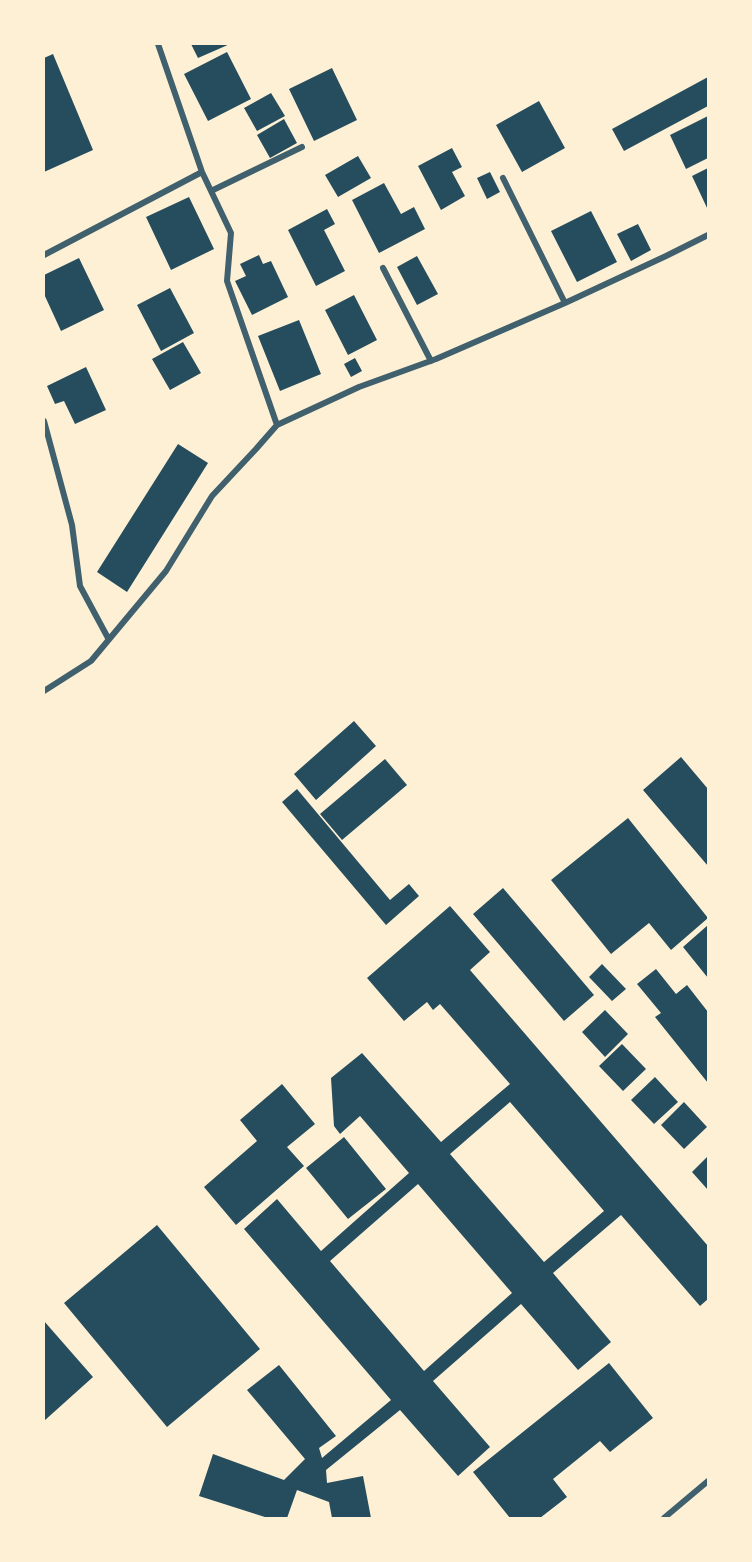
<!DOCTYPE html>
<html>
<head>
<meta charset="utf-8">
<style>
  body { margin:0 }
  #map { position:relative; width:752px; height:1562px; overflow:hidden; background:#fdf0d5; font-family:Spectral,serif }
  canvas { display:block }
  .frame { position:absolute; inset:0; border:45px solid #fdf0d5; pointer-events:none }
</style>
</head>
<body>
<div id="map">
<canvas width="752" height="1562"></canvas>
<div class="frame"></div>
</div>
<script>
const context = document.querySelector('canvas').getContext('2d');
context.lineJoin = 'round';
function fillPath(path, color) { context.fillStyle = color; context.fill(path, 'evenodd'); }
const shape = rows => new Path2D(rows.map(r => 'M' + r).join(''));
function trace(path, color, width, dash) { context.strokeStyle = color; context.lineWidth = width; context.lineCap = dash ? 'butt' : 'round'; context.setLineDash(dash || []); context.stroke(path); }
fillPath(shape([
  [191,44,230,44,198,58],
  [227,52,251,99,208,121,184,74],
  [53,54,93,150,44,172,44,58],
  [332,68,357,120,314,141,289,89],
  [708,77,708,106,624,151,612,129],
  [271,93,285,116,257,131,244,108],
  [539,101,565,148,522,172,496,125],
  [708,116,708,158,686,169,670,135],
  [284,119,297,143,270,158,257,135],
  [452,148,462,167,452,172,465,196,441,210,418,166],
  [358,156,371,178,338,197,325,175],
  [708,168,708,210,692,176],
  [490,172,500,192,487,199,477,178],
  [384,183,401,214,414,207,425,229,379,253,352,200],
  [189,197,214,249,171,270,146,217],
  [327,209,335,224,324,230,345,271,316,286,288,230],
  [591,211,617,262,577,282,551,231],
  [638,224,651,250,631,261,617,234],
  [259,255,263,264,271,261,288,297,252,315,235,281,246,276,240,264],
  [417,256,438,294,417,305,397,267],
  [79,258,104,310,61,331,44,294,44,275],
  [170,288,194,333,161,351,137,305],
  [354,295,377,340,348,355,325,310],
  [299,320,321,374,280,391,258,336],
  [183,342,201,373,170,390,152,359],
  [355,358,362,371,351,377,344,364],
  [86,367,106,410,75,424,64,401,55,404,47,386],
  [178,444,208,463,127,592,97,572],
  [354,721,376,746,316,800,294,774],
  [681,757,708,789,708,866,643,790],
  [385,759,407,785,342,840,320,814],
  [297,789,390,900,409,884,419,896,386,925,282,802],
  [628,818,708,918,671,950,649,923,611,954,551,880],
  [503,888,594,995,564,1021,473,914],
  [450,906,490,952,470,970,708,1246,708,1299,700,1306,621,1215,553,1273,611,1342,578,1370,521,1304,433,1381,490,1447,458,1476,400,1410,326,1470,327,1483,363,1476,371,1518,332,1518,329,1502,297,1490,287,1518,268,1518,199,1496,213,1454,284,1480,305,1459,247,1390,279,1365,336,1436,319,1448,322,1458,391,1400,244,1229,277,1199,321,1251,409,1173,360,1116,340,1134,334,1126,331,1078,362,1053,441,1142,510,1084,440,1004,433,1010,427,1002,404,1021,367,978],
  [510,1102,604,1211,544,1262,450,1154],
  [418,1184,512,1293,424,1371,330,1261],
  [708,925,708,978,683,947],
  [602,964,626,989,612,1001,589,977],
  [656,969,676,994,687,985,708,1012,708,1083,655,1017,661,1013,637,984],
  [605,1010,628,1034,605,1057,582,1032],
  [622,1044,646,1069,623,1091,599,1066],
  [655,1077,678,1102,654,1124,631,1100],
  [282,1084,315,1124,287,1147,304,1166,236,1225,204,1187,257,1141,240,1120],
  [684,1102,707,1127,684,1149,661,1125],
  [344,1137,386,1189,348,1219,306,1168],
  [708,1156,708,1190,692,1172],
  [157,1225,260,1349,167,1427,64,1303],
  [44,1321,93,1377,44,1421],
  [609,1363,653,1418,610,1452,600,1441,553,1479,567,1497,540,1518,510,1518,473,1472]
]), '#264d5e');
trace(shape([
  [158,44,202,172,231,233,227,281,277,425],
  [503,178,565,303],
  [211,191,302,147],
  [44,255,202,172],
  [383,268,431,361],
  [44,421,72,525,80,586,108,638],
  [44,691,91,661,166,571,212,496,256,449,277,425,359,387,436,359,565,303,666,256,708,235],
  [664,1518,708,1481]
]), '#3f606c', 6);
</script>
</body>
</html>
